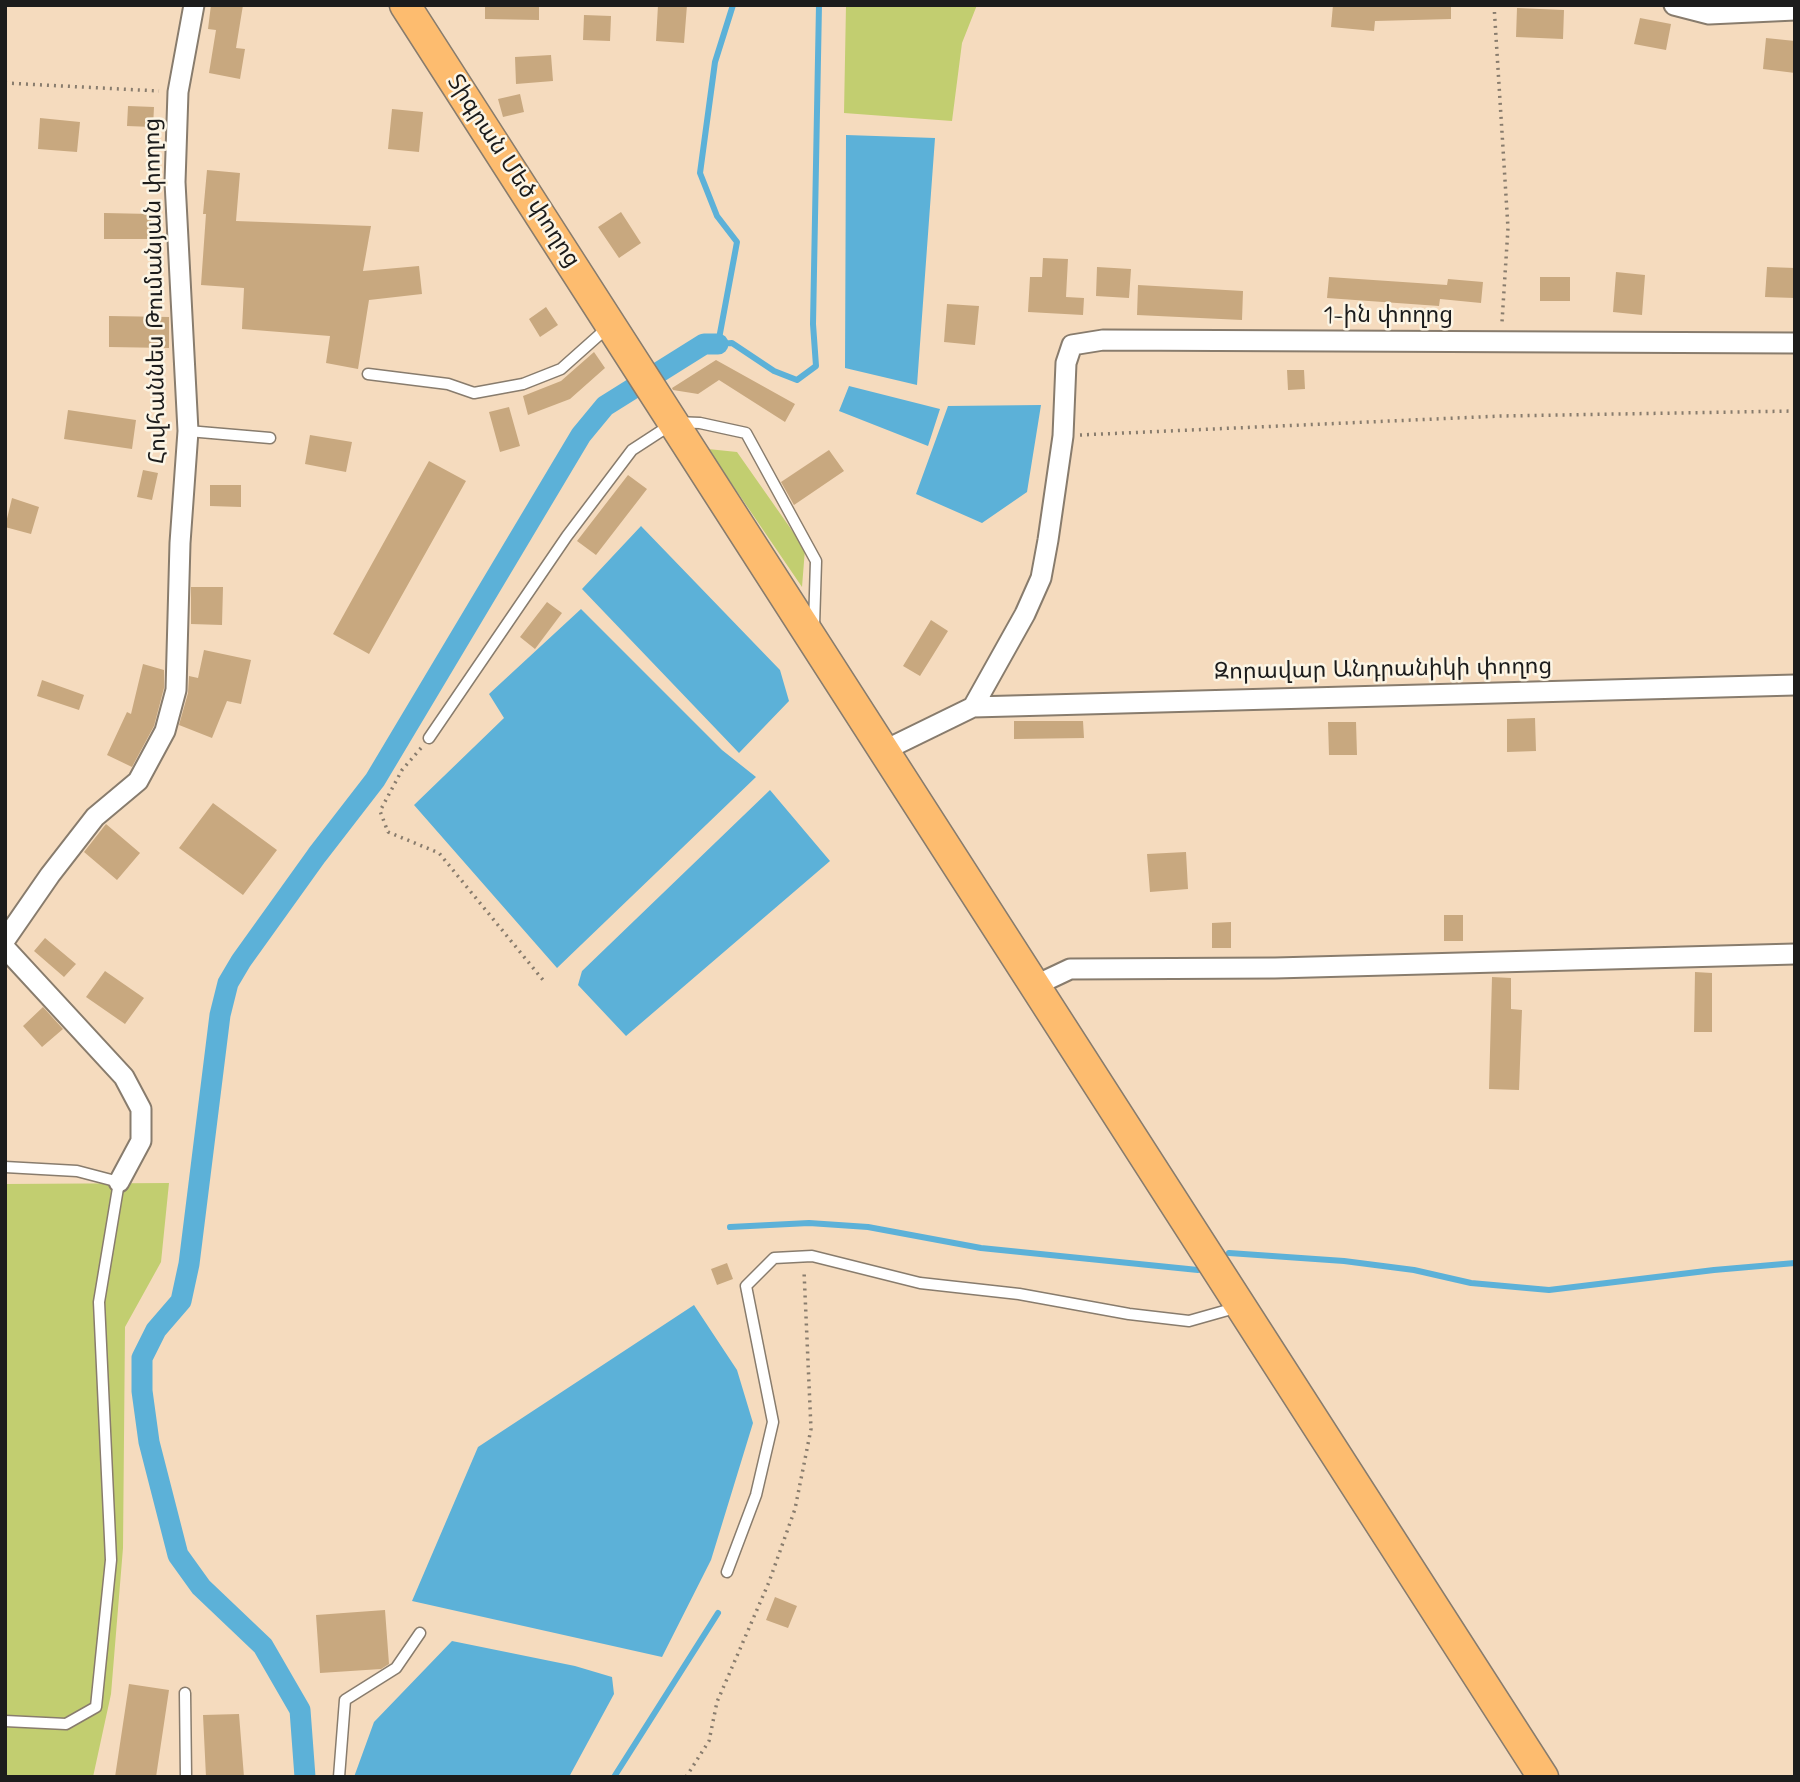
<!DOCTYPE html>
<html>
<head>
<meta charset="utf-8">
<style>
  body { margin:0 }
  #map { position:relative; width:1800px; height:1782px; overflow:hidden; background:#f5dbbe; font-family:Mynerve,sans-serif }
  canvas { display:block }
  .frame { position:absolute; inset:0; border:7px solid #1c1c1c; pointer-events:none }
</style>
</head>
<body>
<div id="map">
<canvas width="1800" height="1782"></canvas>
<div class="frame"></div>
</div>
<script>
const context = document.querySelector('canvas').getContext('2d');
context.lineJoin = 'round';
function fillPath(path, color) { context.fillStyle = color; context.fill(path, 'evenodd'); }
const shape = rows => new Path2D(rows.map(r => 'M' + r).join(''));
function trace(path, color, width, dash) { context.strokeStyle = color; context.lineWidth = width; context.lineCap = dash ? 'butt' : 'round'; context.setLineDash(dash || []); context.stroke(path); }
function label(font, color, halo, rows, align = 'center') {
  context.font = font + ' Mynerve,"Noto Sans Armenian",sans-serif'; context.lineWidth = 5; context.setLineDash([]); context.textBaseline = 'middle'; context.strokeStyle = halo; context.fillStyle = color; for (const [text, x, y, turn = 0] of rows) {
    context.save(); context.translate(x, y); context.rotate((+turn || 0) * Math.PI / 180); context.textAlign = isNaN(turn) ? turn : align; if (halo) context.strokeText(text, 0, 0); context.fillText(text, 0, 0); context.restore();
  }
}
fillPath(shape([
  [846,5,977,5,962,43,952,121,844,113],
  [708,449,737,452,805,549,802,587],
  [169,1183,161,1262,125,1327,123,1548,111,1694,93,1777,5,1777,5,1184]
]), '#c2ce70');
fillPath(shape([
  [846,135,935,138,917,385,845,368],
  [849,386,940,409,928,446,839,411],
  [1041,405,1027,492,982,523,916,494,948,406],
  [641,526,780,670,789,701,739,753,582,589],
  [581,609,722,750,756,777,557,968,414,805,504,718,489,694],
  [770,790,830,861,626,1036,578,985,582,971],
  [694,1305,737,1370,753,1423,711,1560,662,1657,412,1601,478,1447],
  [452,1641,575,1666,612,1677,614,1694,569,1777,354,1777,374,1722]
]), '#5cb1d8');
trace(shape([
  [733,5,715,62,700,173,717,216,737,242,718,344,732,343,774,371,797,380,816,366,813,324,819,5],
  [730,1227,809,1223,868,1227,981,1248,1198,1270],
  [1229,1253,1344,1261,1414,1270,1471,1283,1549,1290,1714,1270,1795,1263],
  [614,1777,718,1613]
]), '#5cb1d8', 6);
trace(shape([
  [305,1777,300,1710,263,1646,201,1587,178,1555,149,1442,142,1391,142,1358,156,1330,181,1301,189,1264,220,1015,228,983,241,961,317,855,375,780,581,435,605,406,704,344,718,344]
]), '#5cb1d8', 21);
fillPath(shape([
  [211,5,243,5,236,48,245,49,240,79,209,73,216,30,208,29],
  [485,5,539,5,539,20,485,19],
  [658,5,687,5,684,43,656,41],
  [1333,5,1451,5,1451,19,1375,21,1374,31,1331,27],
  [1517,8,1564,10,1563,39,1516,37],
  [584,15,611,16,610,41,583,40],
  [1640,18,1671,24,1666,50,1634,44],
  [1766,38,1795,41,1795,73,1763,69],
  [551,55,553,81,516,84,515,57],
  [520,94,524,112,503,117,498,99],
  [128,106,154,107,153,127,127,126],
  [392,109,423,112,419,152,388,149],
  [40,118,80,122,77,152,38,149],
  [207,170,240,173,236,221,371,226,363,271,419,266,422,294,369,300,358,369,326,363,330,336,242,329,244,288,201,285,206,214,203,214],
  [621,212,641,243,619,258,598,227],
  [104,213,151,214,151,239,104,239],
  [1043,258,1068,259,1066,297,1084,298,1083,315,1028,312,1030,277,1042,277],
  [1097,267,1131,269,1129,298,1096,296],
  [1767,267,1795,268,1795,298,1765,297],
  [1616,272,1645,275,1642,315,1613,312],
  [1329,277,1447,285,1448,279,1483,282,1481,303,1440,299,1439,306,1327,298],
  [1540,277,1570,277,1570,301,1540,301],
  [1138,285,1243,291,1242,320,1137,315],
  [947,304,979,306,975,345,944,342],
  [546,307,558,325,540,337,529,319],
  [109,316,169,317,169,348,109,347],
  [594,352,605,368,570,399,528,415,523,396,561,381],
  [716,360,795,404,785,422,719,380,698,394,673,390,672,388],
  [1287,370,1304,370,1305,389,1288,390],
  [509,407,520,446,500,452,489,412],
  [68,410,136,420,132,449,64,439],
  [310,435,352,442,346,472,305,464],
  [829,450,844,471,794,505,781,482],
  [429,461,466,481,369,654,333,634],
  [143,470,158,473,152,500,137,497],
  [628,475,647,489,596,555,577,541],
  [210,485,241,485,241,507,210,506],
  [12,498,39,507,31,534,5,527],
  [191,587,223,587,222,625,191,624],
  [547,602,562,613,535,649,520,637],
  [931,620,948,631,920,676,903,666],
  [204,650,251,660,241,704,227,701,212,738,179,725,188,693,189,676,198,678],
  [143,664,164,670,164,688,154,726,132,767,107,755,127,712,131,714],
  [42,680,84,695,79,710,37,696],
  [1535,718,1536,751,1507,752,1507,719],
  [1014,721,1083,721,1084,738,1014,739],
  [1328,722,1356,722,1357,755,1329,755],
  [213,803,277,850,243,895,179,848],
  [106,824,140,853,117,880,84,852],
  [1186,852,1188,889,1150,892,1147,854],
  [1444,915,1463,915,1463,941,1444,941],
  [1231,922,1231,948,1212,948,1212,923],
  [45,938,76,964,64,977,34,951],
  [105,971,144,998,125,1024,86,997],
  [1695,972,1712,973,1712,1032,1694,1032],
  [1492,977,1511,978,1511,1009,1522,1010,1519,1090,1489,1089],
  [43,1007,63,1029,42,1047,23,1026],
  [727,1263,733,1279,717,1285,711,1269],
  [775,1597,797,1606,788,1628,766,1620],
  [385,1610,389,1664,381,1669,320,1673,316,1615],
  [129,1684,169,1690,156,1777,115,1777],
  [239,1714,244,1777,206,1777,203,1715]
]), '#c8a87f');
const service = shape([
  [368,374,448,384,474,393,523,384,561,369,607,328],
  [188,431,270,438],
  [429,738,567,536,632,450,675,422,700,423,746,433,816,561,814,626],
  [5,1167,77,1171,119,1182,99,1302,111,1560,96,1707,66,1724,5,1721],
  [727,1572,756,1495,773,1422,746,1286,774,1258,812,1256,920,1283,1019,1294,1129,1314,1189,1321,1235,1308],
  [185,1693,186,1777],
  [339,1777,345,1700,396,1668,420,1633]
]);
const minor = shape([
  [1674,5,1709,14,1795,10],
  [973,707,1795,685],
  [885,750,973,707,1025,614,1041,578,1048,540,1063,436,1066,363,1072,345,1103,340,1795,343],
  [5,940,50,875,95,817,138,781,165,731,176,690,180,543,188,431,175,182,178,92,194,5],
  [5,948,124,1077,141,1109,141,1141,119,1182],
  [1034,986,1070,969,1275,968,1795,954]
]);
const primary = shape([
  [405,5,1543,1777]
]);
trace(service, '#887c6d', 13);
trace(minor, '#887c6d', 23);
trace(primary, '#887c6d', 33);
trace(shape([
  [1494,5,1508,228,1502,322],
  [5,83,159,91],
  [1080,435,1501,416,1795,411],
  [421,748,402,770,380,811,388,832,439,853,543,980],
  [686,1777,709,1741,717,1702,769,1582,795,1509,811,1429,804,1271]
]), '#887c6d', 3.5, [2, 5]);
trace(service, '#fff', 10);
trace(minor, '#fff', 19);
trace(primary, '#fdbc6f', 30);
label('23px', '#1c1c1c', '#fcf5e5', [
  ["Տիգրան Մեծ փողոց",512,172,57],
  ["Հովհաննես Թումանյան փողոց",157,291,-91],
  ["1-ին փողոց",1388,317],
  ["Զորավար Անդրանիկի փողոց",1383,671,-1]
]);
</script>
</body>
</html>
